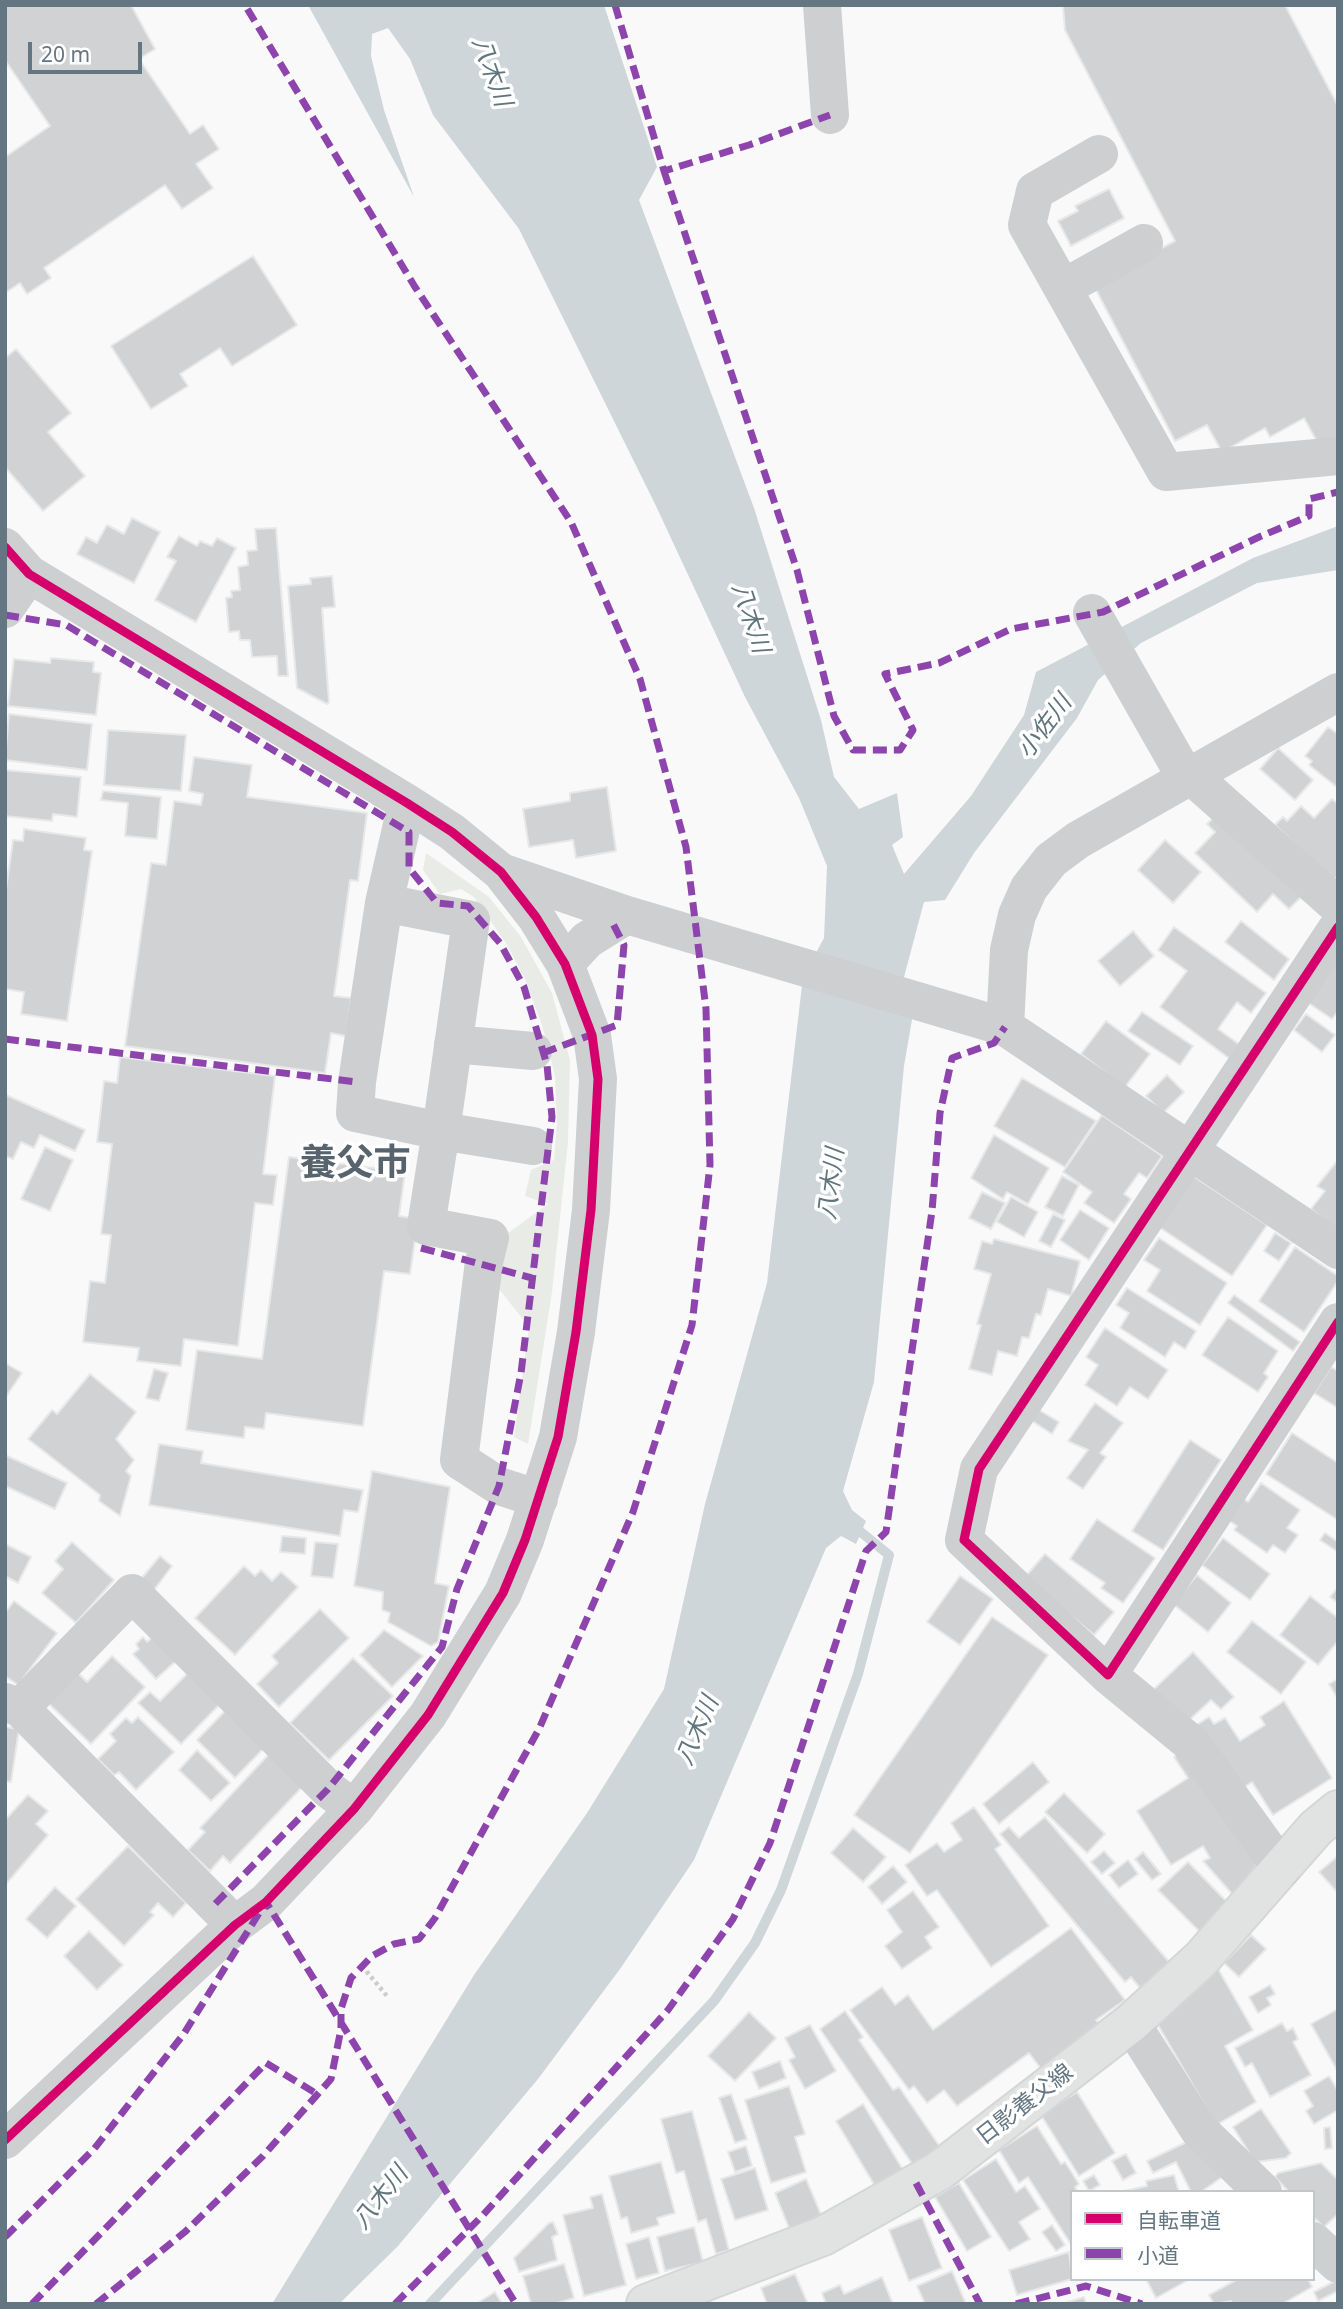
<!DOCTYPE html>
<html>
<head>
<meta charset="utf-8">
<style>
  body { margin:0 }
  #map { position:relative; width:1343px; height:2309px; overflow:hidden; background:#f9f9f9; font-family:"Noto Sans","Noto Sans JP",sans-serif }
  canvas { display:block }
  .frame { position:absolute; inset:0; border:7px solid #657683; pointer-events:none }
  .legend { position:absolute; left:1070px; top:2190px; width:245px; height:91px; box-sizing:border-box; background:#fff; border:2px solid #c1c8cd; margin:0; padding:9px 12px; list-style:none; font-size:21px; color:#657683 }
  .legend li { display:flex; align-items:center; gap:14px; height:35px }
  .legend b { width:35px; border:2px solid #c1c8cd }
  .scale { position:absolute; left:28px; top:42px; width:114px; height:32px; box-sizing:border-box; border:4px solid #657683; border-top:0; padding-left:9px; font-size:21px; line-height:24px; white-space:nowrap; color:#657683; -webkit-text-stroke:5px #fff; paint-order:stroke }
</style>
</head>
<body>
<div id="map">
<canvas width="1343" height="2309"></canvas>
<div class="frame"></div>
<ul class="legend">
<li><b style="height:9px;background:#d6006c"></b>自転車道</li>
<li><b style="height:9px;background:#8e44ad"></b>小道</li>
</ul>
<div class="scale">20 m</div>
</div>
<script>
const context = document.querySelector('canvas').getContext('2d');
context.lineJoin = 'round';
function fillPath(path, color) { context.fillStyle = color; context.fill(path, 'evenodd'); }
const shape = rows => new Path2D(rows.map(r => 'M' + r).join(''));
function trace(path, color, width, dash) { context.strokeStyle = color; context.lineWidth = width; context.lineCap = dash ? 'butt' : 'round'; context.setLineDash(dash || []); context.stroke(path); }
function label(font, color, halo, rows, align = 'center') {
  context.font = font + ' "Noto Sans","Noto Sans JP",sans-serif'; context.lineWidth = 7; context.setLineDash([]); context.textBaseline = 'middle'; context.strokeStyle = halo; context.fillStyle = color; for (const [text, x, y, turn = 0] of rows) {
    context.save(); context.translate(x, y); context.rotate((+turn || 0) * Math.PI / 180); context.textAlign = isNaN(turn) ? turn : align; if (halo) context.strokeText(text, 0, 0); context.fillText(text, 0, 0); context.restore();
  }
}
fillPath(shape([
  [426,853,489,897,521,937,552,993,570,1060,568,1142,552,1292,528,1444,514,1437,529,1327,495,1284,504,1236,548,1204,525,1196,531,1170,554,1160,557,1123,555,1076,543,1028,525,979,506,943,474,897,461,889,440,894,423,870]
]), '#e8ebe6');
fillPath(shape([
  [308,5,604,5,657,167,639,200,754,508,821,720,834,777,859,809,897,793,903,837,892,845,904,874,971,796,1024,715,1036,672,1253,558,1338,526,1338,570,1257,583,1141,643,1098,680,1077,718,974,853,945,900,924,902,904,977,914,1008,904,1066,874,1382,843,1491,852,1510,866,1521,856,1544,841,1536,826,1548,694,1860,620,1969,538,2079,398,2246,339,2304,272,2304,474,1975,587,1813,664,1689,705,1504,767,1283,803,977,824,938,827,866,799,798,745,697,656,506,519,229,433,115,410,59,388,28,372,34,371,56,384,110,414,197]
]), '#ced6d9');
trace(shape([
  [430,2304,714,2001,755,1943,781,1890,858,1674,889,1555,851,1524]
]), '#ced6d9', 10);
const building = shape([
  [5,5,131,5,155,49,139,59,190,134,203,125,219,149,196,164,213,188,182,209,165,185,44,268,51,278,27,294,20,283,5,293,5,157,50,126,5,60,5,5],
  [1063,5,1285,5,1338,106,1338,438,1320,447,1304,418,1270,437,1265,428,1222,452,1207,425,1175,441,1093,284,1175,241,1065,30,1063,5],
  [1109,189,1124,218,1071,246,1058,221,1078,211,1075,206,1109,189],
  [253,256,297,325,232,366,220,348,180,374,188,386,151,409,111,346,253,256],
  [16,349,71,413,48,432,85,476,43,511,5,467,5,358,16,349],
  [132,518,160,532,134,583,77,554,86,537,97,543,107,525,124,534,132,518],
  [276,528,288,676,278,676,277,656,252,657,250,640,240,640,239,631,229,632,226,598,232,597,231,591,240,590,238,567,248,565,247,551,257,550,255,529,276,528],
  [179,536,197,546,200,541,212,546,217,538,236,548,196,622,155,600,176,561,167,557,179,536],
  [332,576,335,607,322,608,329,702,327,704,297,688,288,586,311,584,310,578,332,576],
  [51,658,94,662,93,672,101,673,96,715,8,706,14,659,50,663,51,658],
  [9,714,92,724,87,770,5,760,9,714],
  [1328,727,1338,734,1338,788,1309,765,1312,761,1305,756,1328,727],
  [108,730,186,735,181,791,104,785,108,730],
  [1278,748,1313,780,1295,800,1260,769,1278,748],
  [194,757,252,765,247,797,367,813,358,881,350,880,334,996,351,998,346,1036,331,1033,325,1073,125,1046,151,863,166,865,174,801,201,805,203,794,189,791,194,757],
  [5,770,81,777,77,817,53,814,52,821,5,816,5,770],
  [607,787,616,851,576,858,573,840,529,847,523,809,570,801,570,793,607,787],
  [103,791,161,797,157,839,125,836,128,803,101,800,103,791],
  [1332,799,1338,804,1338,876,1333,880,1275,825,1283,817,1287,821,1301,806,1314,818,1332,799],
  [1215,816,1301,897,1289,909,1273,894,1257,912,1195,853,1215,832,1207,824,1215,816],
  [24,829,86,838,84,850,92,851,67,1021,21,1014,24,992,5,989,5,896,13,840,23,841,24,829],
  [1165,840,1201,872,1173,903,1138,870,1165,840],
  [1241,921,1289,959,1274,980,1225,942,1241,921],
  [1174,927,1266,993,1251,1013,1237,1002,1218,1029,1240,1045,1230,1059,1160,1007,1187,971,1158,950,1174,927],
  [1133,931,1154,956,1120,986,1098,961,1133,931],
  [1338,959,1338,1011,1332,1019,1307,1002,1338,959],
  [1142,1012,1193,1046,1180,1065,1128,1031,1142,1012],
  [1306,1014,1335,1035,1322,1052,1294,1030,1306,1014],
  [1106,1021,1150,1054,1125,1087,1081,1054,1106,1021],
  [120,1057,275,1076,263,1174,277,1175,273,1205,255,1203,238,1346,184,1339,181,1366,137,1361,139,1348,83,1342,90,1281,105,1283,111,1235,101,1234,112,1144,97,1142,104,1081,117,1083,120,1057],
  [1167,1075,1184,1092,1163,1113,1146,1096,1167,1075],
  [1022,1078,1096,1121,1065,1167,994,1126,1022,1078],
  [6,1095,85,1130,75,1151,40,1135,34,1148,21,1142,13,1159,5,1156,6,1095],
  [1102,1115,1162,1156,1147,1178,1139,1173,1124,1194,1131,1199,1114,1223,1084,1203,1092,1192,1063,1172,1102,1115],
  [994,1135,1049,1168,1028,1204,1007,1192,1003,1199,971,1178,994,1135],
  [45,1147,73,1160,50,1211,21,1199,45,1147],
  [289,1157,405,1172,399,1216,418,1219,410,1274,384,1271,363,1426,266,1413,264,1429,245,1427,244,1438,186,1430,197,1350,262,1359,289,1157],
  [1338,1160,1338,1230,1311,1209,1325,1191,1317,1186,1338,1160],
  [1062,1176,1079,1185,1063,1216,1045,1207,1062,1176],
  [1193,1176,1267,1225,1232,1276,1159,1227,1193,1176],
  [982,1192,1005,1203,991,1229,969,1218,982,1192],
  [1011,1197,1038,1212,1024,1237,997,1222,1011,1197],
  [1080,1210,1109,1228,1089,1260,1060,1240,1080,1210],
  [1053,1214,1065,1220,1051,1247,1039,1241,1053,1214],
  [1275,1233,1291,1243,1279,1261,1264,1251,1275,1233],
  [1159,1238,1227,1283,1200,1325,1147,1291,1160,1270,1144,1260,1159,1238],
  [994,1239,1080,1261,1071,1296,1048,1289,1041,1315,1036,1314,1029,1338,1022,1337,1017,1356,998,1351,992,1375,969,1369,981,1325,977,1324,991,1274,974,1269,982,1241,992,1244,994,1239],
  [1295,1247,1338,1276,1338,1281,1304,1332,1259,1301,1295,1247],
  [1127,1288,1196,1331,1185,1349,1174,1342,1165,1357,1120,1328,1129,1313,1116,1305,1127,1288],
  [1234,1295,1300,1342,1293,1351,1228,1303,1234,1295],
  [1228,1317,1278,1351,1264,1373,1268,1377,1258,1392,1202,1355,1228,1317],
  [1105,1328,1168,1370,1148,1399,1130,1387,1117,1406,1085,1385,1098,1365,1086,1357,1105,1328],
  [5,1363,22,1373,5,1398,5,1363],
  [1331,1367,1338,1371,1338,1408,1314,1393,1331,1367],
  [154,1369,168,1373,159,1401,146,1398,154,1369],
  [90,1374,136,1412,116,1439,134,1460,126,1471,131,1476,120,1516,99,1501,100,1495,28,1439,52,1410,57,1414,90,1374],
  [1095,1403,1123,1423,1100,1453,1106,1457,1083,1489,1067,1478,1088,1450,1068,1441,1095,1403],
  [1039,1410,1059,1422,1052,1434,1032,1421,1039,1410],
  [1292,1433,1338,1463,1338,1520,1266,1474,1292,1433],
  [1190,1440,1221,1460,1163,1550,1132,1531,1190,1440],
  [159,1444,203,1451,201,1463,363,1490,358,1512,344,1510,340,1536,149,1505,159,1444],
  [5,1455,67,1483,55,1509,5,1486,5,1455],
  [372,1471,450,1487,435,1583,449,1586,438,1642,431,1646,388,1622,390,1613,382,1610,383,1592,354,1586,372,1471],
  [1261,1483,1300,1510,1287,1528,1298,1535,1285,1553,1273,1545,1267,1553,1234,1530,1237,1526,1228,1520,1244,1499,1248,1502,1261,1483],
  [1097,1519,1155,1558,1123,1603,1101,1588,1105,1583,1070,1559,1097,1519],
  [1325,1533,1338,1542,1338,1552,1320,1540,1325,1533],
  [282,1536,306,1538,305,1554,280,1552,282,1536],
  [1223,1538,1270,1574,1250,1600,1202,1565,1223,1538],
  [72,1542,114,1580,76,1623,42,1593,63,1569,55,1561,72,1542],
  [315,1542,338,1544,333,1578,311,1576,315,1542],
  [5,1544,31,1557,18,1583,5,1576,5,1544],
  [1045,1554,1114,1612,1094,1635,1025,1577,1045,1554],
  [160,1556,172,1566,154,1590,141,1579,160,1556],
  [244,1566,255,1576,261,1570,272,1581,281,1572,298,1587,235,1655,195,1618,244,1566],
  [1197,1575,1231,1603,1208,1632,1173,1604,1197,1575],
  [960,1576,993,1599,960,1645,927,1622,960,1576],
  [1338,1587,1338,1603,1330,1597,1338,1587],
  [1310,1596,1338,1618,1338,1641,1318,1665,1280,1635,1310,1596],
  [14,1601,57,1633,18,1685,5,1676,5,1613,14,1601],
  [320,1609,349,1638,279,1707,257,1684,278,1663,272,1656,320,1609],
  [992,1617,1048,1655,910,1853,854,1815,992,1617],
  [1252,1621,1306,1662,1281,1694,1227,1652,1252,1621],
  [384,1630,423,1656,392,1687,360,1655,384,1630],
  [155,1635,177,1660,156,1679,133,1654,139,1649,136,1644,143,1637,147,1642,155,1635],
  [1193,1652,1234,1697,1221,1709,1211,1700,1186,1723,1154,1689,1193,1652],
  [112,1656,145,1687,91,1744,47,1702,76,1671,87,1682,112,1656],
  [353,1658,393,1696,329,1760,290,1723,353,1658],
  [188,1673,220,1704,181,1744,138,1703,150,1692,160,1701,188,1673],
  [1338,1679,1338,1699,1329,1684,1338,1679],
  [1284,1701,1332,1778,1273,1815,1252,1782,1237,1792,1195,1726,1209,1717,1214,1724,1225,1718,1240,1741,1265,1725,1260,1717,1284,1701],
  [225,1711,263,1749,235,1778,197,1740,225,1711],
  [138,1717,174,1752,136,1790,119,1772,114,1775,98,1759,116,1741,110,1734,126,1718,132,1723,138,1717],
  [5,1727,19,1729,11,1782,5,1781,5,1727],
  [197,1750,230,1783,211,1801,179,1770,197,1750],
  [1183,1750,1261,1858,1234,1896,1203,1861,1210,1858,1203,1846,1171,1865,1137,1811,1188,1778,1174,1757,1183,1750],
  [271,1752,305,1784,230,1863,223,1856,210,1871,188,1850,205,1832,200,1828,271,1752],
  [1033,1762,1049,1782,999,1824,983,1804,1033,1762],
  [1064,1793,1105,1834,1087,1853,1045,1812,1064,1793],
  [28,1795,48,1811,36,1824,48,1835,6,1884,5,1820,28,1795],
  [974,1807,1001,1845,995,1849,1049,1926,991,1967,937,1890,927,1896,905,1865,937,1843,944,1852,962,1840,951,1823,974,1807],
  [1045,1817,1170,1963,1140,1988,1131,1977,1125,1982,1000,1834,1009,1827,1019,1838,1045,1817],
  [853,1828,886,1857,863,1882,831,1853,853,1828],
  [128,1846,186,1903,173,1917,158,1903,150,1912,154,1915,124,1946,76,1899,128,1846],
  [1104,1851,1115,1863,1102,1874,1091,1862,1104,1851],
  [1143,1852,1161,1874,1152,1880,1135,1859,1143,1852],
  [1338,1856,1338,1893,1319,1872,1338,1856],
  [1128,1860,1138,1874,1119,1888,1109,1875,1128,1860],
  [1188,1862,1229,1904,1200,1932,1158,1890,1188,1862],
  [893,1866,907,1882,882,1904,868,1887,893,1866],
  [55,1887,76,1906,47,1938,26,1919,55,1887],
  [913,1891,939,1927,925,1937,932,1948,902,1969,885,1946,902,1932,887,1910,913,1891],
  [1071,1928,1125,2000,1096,2020,1101,2027,1042,2070,1029,2053,957,2106,944,2090,927,2103,914,2086,909,2090,850,2010,882,1987,895,2005,908,1995,933,2030,1071,1928],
  [89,1931,123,1965,97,1990,64,1956,89,1931],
  [1251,1935,1266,1949,1239,1977,1224,1963,1251,1935],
  [1217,1967,1253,2030,1225,2046,1256,2102,1216,2125,1158,2025,1217,1967],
  [1270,1985,1275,1994,1267,1998,1271,2005,1258,2013,1249,1997,1270,1985],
  [1338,2009,1338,2072,1311,2024,1338,2009],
  [845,2011,863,2037,859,2040,893,2090,899,2087,940,2147,913,2165,820,2029,845,2011],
  [749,2012,776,2038,735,2081,708,2056,749,2012],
  [1282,2023,1287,2031,1293,2028,1298,2039,1293,2042,1311,2075,1270,2097,1252,2063,1245,2067,1235,2048,1282,2023],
  [810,2025,836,2071,805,2089,789,2060,795,2057,785,2038,810,2025],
  [780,2061,786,2078,759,2089,752,2072,780,2061],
  [1329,2076,1338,2091,1338,2110,1314,2124,1306,2111,1313,2106,1304,2091,1329,2076],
  [789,2086,805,2134,795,2137,806,2172,771,2183,745,2100,789,2086],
  [1077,2092,1115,2153,1079,2176,1041,2115,1077,2092],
  [731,2094,747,2139,735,2143,719,2098,731,2094],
  [863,2104,903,2170,875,2186,836,2121,863,2104],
  [1261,2109,1291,2153,1286,2158,1255,2162,1233,2127,1261,2109],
  [692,2111,729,2250,716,2254,706,2219,698,2222,684,2171,676,2173,661,2119,692,2111],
  [1037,2126,1061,2164,1065,2162,1079,2184,1075,2187,1078,2192,1072,2192,1072,2246,1028,2177,1019,2183,999,2150,1037,2126],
  [1330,2127,1332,2148,1325,2149,1324,2128,1330,2127],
  [1191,2140,1225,2175,1201,2192,1191,2192,1176,2162,1153,2173,1147,2161,1191,2140],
  [746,2146,752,2166,735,2172,728,2152,746,2146],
  [1126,2154,1136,2173,1123,2180,1112,2161,1126,2154],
  [996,2159,1016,2192,1025,2186,1040,2209,1019,2222,1030,2239,1009,2251,963,2180,996,2159],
  [661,2162,675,2213,657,2218,659,2225,631,2233,627,2217,621,2219,609,2176,661,2162],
  [1321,2163,1338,2180,1338,2214,1324,2227,1313,2217,1313,2192,1289,2192,1275,2177,1278,2173,1321,2163],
  [755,2168,768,2210,735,2220,721,2179,755,2168],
  [1094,2175,1100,2185,1089,2191,1083,2181,1094,2175],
  [1174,2175,1179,2192,1119,2192,1147,2186,1146,2181,1174,2175],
  [806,2179,823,2219,791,2233,775,2193,806,2179],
  [959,2183,991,2237,967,2251,935,2197,959,2183],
  [602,2194,626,2285,584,2296,563,2215,593,2208,590,2197,602,2194],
  [922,2217,942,2268,909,2281,889,2230,922,2217],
  [553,2222,558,2234,552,2237,557,2260,519,2272,514,2258,549,2223,553,2222],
  [1052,2225,1065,2245,1056,2251,1042,2232,1052,2225],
  [694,2227,703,2262,665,2271,657,2237,694,2227],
  [649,2237,659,2273,636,2279,626,2244,649,2237],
  [1069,2252,1072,2279,1017,2295,1009,2270,1069,2252],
  [564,2264,574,2298,554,2304,531,2304,523,2276,564,2264],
  [952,2271,966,2304,925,2304,917,2286,952,2271],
  [795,2274,808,2304,767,2304,761,2288,795,2274],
  [882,2277,893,2304,826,2304,822,2293,840,2285,844,2294,882,2277],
  [1146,2279,1190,2279,1156,2298,1146,2279],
  [1238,2279,1308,2279,1312,2287,1282,2304,1233,2304,1231,2301,1214,2304,1209,2295,1238,2279],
  [1337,2280,1338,2291,1318,2301,1314,2292,1337,2280],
  [495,2292,502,2304,476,2304,495,2292],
  [1084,2297,1086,2304,1062,2304,1084,2297]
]);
fillPath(building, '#d0d2d3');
trace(building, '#e8e8e8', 2);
const major = shape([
  [646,2304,823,2236,939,2171,1131,2023,1201,1959,1316,1828,1338,1810]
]);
trace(major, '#d5d6d7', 42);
trace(shape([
  [362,1966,387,1996]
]), '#cbcccd', 4.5, [3.5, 3.5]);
trace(shape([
  [822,5,830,115],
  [1099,154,1035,191,1027,225,1166,472,1338,456],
  [1063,288,1144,243],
  [5,547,29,574,407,803,452,832,501,872,536,917,565,964,592,1035,598,1079,591,1210,576,1332,558,1437,525,1540,503,1593,428,1715,354,1809,266,1902,235,1925,5,2140],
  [5,609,29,574],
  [1092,613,1178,764,1338,906],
  [407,803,384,903,357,1082,355,1113,441,1131,426,1226,490,1238,484,1262,459,1460,499,1486,539,1499],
  [501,872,627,915,1005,1027,1338,1250],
  [384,903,471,920,441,1131,533,1146],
  [565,964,587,940,627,915],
  [1005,1027,1009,950,1017,915,1029,888,1051,860,1078,840,1338,692],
  [453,1044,533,1051],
  [1108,1675,1338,1322],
  [5,1702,20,1708,235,1925],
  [20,1708,132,1593,328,1789,354,1809],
  [1282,1869,1192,1744,1108,1675,964,1540,979,1469,1338,927],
  [1131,2023,1199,2130,1263,2192],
  [1313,2241,1338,2264]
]), '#cecfd0', 38);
trace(major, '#e1e2e2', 38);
trace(shape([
  [615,5,664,171,749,145,830,115],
  [664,171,797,570,834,716,853,750,900,750,913,730,885,674,939,663,1011,629,1103,612,1259,537,1309,516,1309,499,1338,492],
  [5,615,66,625,409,832,409,868,437,903,468,906,500,943,524,987,547,1065,552,1117,521,1373,499,1486,457,1589,442,1647,328,1789,214,1905],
  [5,1039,357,1082],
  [543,1053,617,1025,624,945,612,922],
  [421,1248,532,1278],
  [916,2183,980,2304],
  [5,2237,94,2149,183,2035,266,1902,516,2304],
  [32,2304,266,2063,317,2094],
  [96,2304,186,2231,263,2156,331,2079,341,2029,341,2009,351,1978,372,1956,394,1944,419,1939,435,1918,539,1729,633,1512,692,1325,710,1165,706,1009,686,847,640,679,571,522,415,287,245,5],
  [395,2304,483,2215,668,2010,733,1919,770,1843,866,1551,886,1532,932,1211,940,1113,952,1058,994,1043,1005,1027],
  [1016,2304,1086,2286,1142,2304]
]), '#8e44ad', 7, [14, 7]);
trace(shape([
  [5,547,29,574,407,803,452,832,501,872,536,917,565,964,592,1035,598,1079,591,1210,576,1332,558,1437,525,1540,503,1593,428,1715,354,1809,266,1902,235,1925,5,2140],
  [1338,927,979,1469,964,1540,1108,1675,1338,1322]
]), '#d6006c', 9);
label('23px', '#657683', '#fff', [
  ["日影養父線",1025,2105,-38]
]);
label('italic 24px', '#60757c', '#fff', [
  ["八木川",491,72,70],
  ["八木川",750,618,72],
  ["小佐川",1045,727,-53],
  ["八木川",832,1184,-83],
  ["八木川",698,1731,-67],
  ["八木川",381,2198,-52]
]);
label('bold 37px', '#57646e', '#fff', [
  ["養父市",355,1164]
]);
</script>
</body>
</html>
